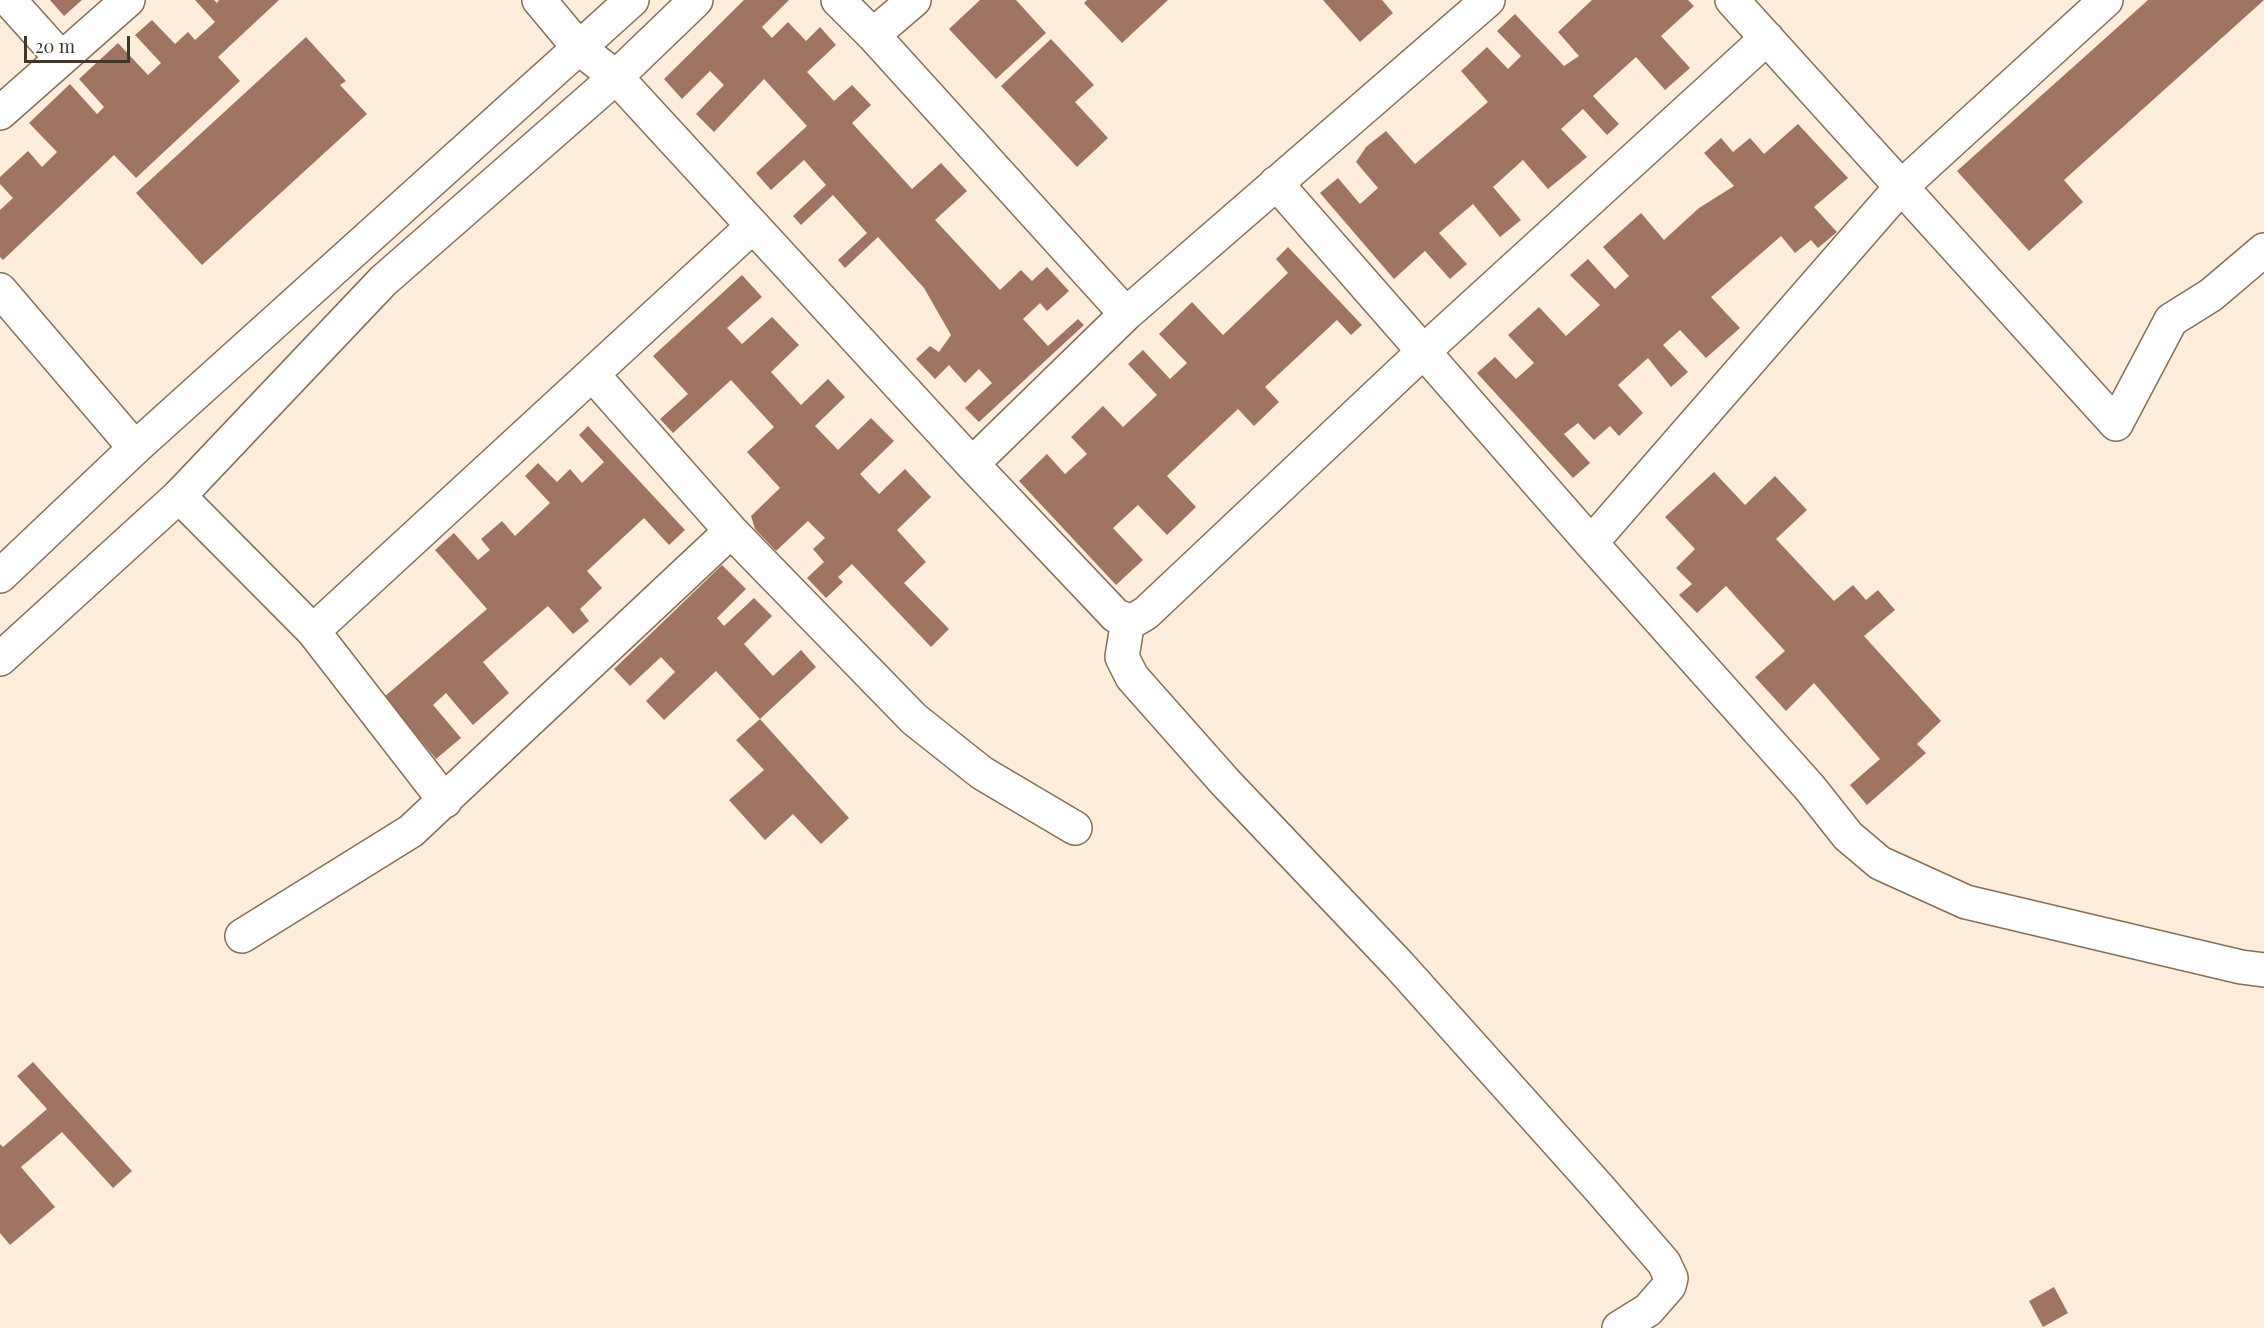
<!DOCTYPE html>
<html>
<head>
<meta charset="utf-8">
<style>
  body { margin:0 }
  #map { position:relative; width:2264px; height:1328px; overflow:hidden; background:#feeddb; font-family:"Playfair Display",serif }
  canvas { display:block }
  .scale { position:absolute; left:24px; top:36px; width:106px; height:27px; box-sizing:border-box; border:3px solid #41362a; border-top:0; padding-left:8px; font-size:18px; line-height:21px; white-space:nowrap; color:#41362a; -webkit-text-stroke:4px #fff; paint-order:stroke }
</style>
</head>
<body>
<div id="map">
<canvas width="2264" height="1328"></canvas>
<div class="scale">20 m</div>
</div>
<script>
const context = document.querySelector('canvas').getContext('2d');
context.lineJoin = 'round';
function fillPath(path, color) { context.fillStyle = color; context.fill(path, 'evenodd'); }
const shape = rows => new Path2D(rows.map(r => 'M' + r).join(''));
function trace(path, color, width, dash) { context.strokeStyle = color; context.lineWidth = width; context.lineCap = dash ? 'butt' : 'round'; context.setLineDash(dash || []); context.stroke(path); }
fillPath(shape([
  [50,0,82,0,64,16],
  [195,0,214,0,217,3,219,0,279,0,218,57,240,81,136,178,114,155,3,260,0,257,0,210,13,198,0,184,0,177,28,151,42,167,57,152,29,123,70,84,97,114,104,107,79,79,118,43,148,75,161,63,135,35,152,20,175,44,188,32,195,40,215,22],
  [744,0,789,0,762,27,772,38,788,22,806,41,820,27,836,45,807,72,834,101,852,85,871,105,852,123,912,189,941,163,967,191,935,220,1000,290,1021,270,1032,281,1047,267,1069,291,1047,311,1040,303,1023,319,1048,346,1078,319,1084,325,979,422,965,408,992,383,979,369,965,383,949,365,935,379,916,359,930,346,939,352,951,335,924,288,878,237,845,268,838,260,867,233,833,195,801,225,793,216,826,185,804,160,771,190,756,173,807,126,764,79,714,132,696,114,724,85,710,71,682,99,664,79],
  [980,0,1016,0,1046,33,996,79,949,29],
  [1087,0,1168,0,1122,43,1084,3],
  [1323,0,1382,0,1393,13,1360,42],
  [1592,0,1688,0,1694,6,1661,36,1690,68,1665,90,1636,57,1593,96,1619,124,1607,135,1583,109,1561,129,1587,157,1548,189,1523,160,1493,187,1521,220,1500,237,1473,204,1439,233,1467,264,1450,279,1425,251,1394,279,1320,193,1338,178,1360,204,1378,188,1356,162,1366,147,1386,131,1415,164,1488,102,1461,71,1487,47,1508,69,1521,56,1497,31,1515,14,1564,66,1579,56,1558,32],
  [2148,0,2264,0,2064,180,2083,202,2029,251,1957,171],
  [306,37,346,81,340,85,367,114,202,265,136,193],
  [1051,39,1094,85,1075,102,1108,138,1077,167,1001,86],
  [1798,124,1848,178,1814,207,1837,232,1818,248,1811,240,1795,253,1781,236,1711,297,1740,328,1706,358,1680,330,1663,345,1688,372,1671,387,1648,358,1618,385,1643,413,1619,436,1610,426,1594,440,1578,423,1564,434,1590,463,1573,478,1477,373,1495,357,1516,379,1534,363,1508,335,1539,307,1566,336,1600,305,1570,275,1588,259,1615,289,1629,276,1603,247,1641,213,1664,240,1699,208,1734,186,1704,153,1721,138,1733,152,1750,138,1764,154],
  [1288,247,1362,325,1351,335,1337,320,1265,387,1279,402,1254,426,1238,409,1167,476,1196,507,1167,535,1138,505,1113,528,1143,560,1116,585,1019,481,1047,454,1065,474,1087,454,1071,437,1103,406,1123,427,1157,395,1128,364,1143,350,1170,379,1187,363,1159,334,1192,302,1223,335,1288,273,1276,259],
  [742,275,762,297,727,328,742,344,772,317,799,345,771,372,801,405,828,379,845,397,815,426,838,450,871,418,894,441,860,474,879,494,905,469,931,497,897,530,926,562,904,583,949,629,931,647,852,564,838,577,843,582,826,598,807,578,824,562,813,549,825,538,808,521,776,551,755,529,751,516,780,488,747,452,774,427,731,380,673,433,660,419,688,394,653,356],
  [588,426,685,530,669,545,644,518,587,571,602,588,580,609,589,621,573,634,548,606,483,662,509,693,473,725,446,693,433,705,461,738,436,759,384,697,487,609,435,550,454,533,478,560,490,550,481,539,502,521,515,536,550,503,525,476,538,463,557,482,570,469,582,483,604,462,579,435],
  [1714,472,1745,505,1775,476,1807,510,1776,539,1834,601,1853,585,1866,600,1878,590,1895,610,1864,636,1941,721,1917,744,1926,753,1867,805,1850,785,1880,759,1814,683,1786,711,1755,677,1785,651,1726,586,1697,613,1679,595,1692,584,1676,568,1695,549,1665,517],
  [722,565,746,589,717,618,724,626,754,598,772,616,744,644,773,676,801,650,816,667,760,719,716,671,664,720,646,701,675,672,661,657,630,686,614,669],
  [760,719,849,818,821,844,793,814,765,840,729,800,764,770,736,740],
  [33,1062,132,1171,113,1188,62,1132,21,1167,55,1207,10,1245,0,1233,0,1144,3,1147,47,1109,17,1076],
  [2054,1287,2068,1313,2043,1327,2029,1301]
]), '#9f7462');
const street = shape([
  [9,0,61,58],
  [539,0,580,49,616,77,972,464,1116,616,1128,620,1136,619,1146,613,1424,351,1767,38],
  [838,0,873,35,1126,314],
  [1732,0,2116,424,2171,320,2211,295,2264,250],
  [873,35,914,0],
  [0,113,128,0],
  [1276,183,1591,543,1810,788,1848,836,1880,863,1966,902,2241,967,2264,970],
  [0,290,135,448],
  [593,375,731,531,914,719,982,773,1075,828],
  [972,464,1126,314,1488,0],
  [179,496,313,631,445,801],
  [1591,543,1901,187,2106,0],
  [1128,620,1122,657,1132,677,1225,782,1399,965,1599,1188,1664,1263,1671,1278,1669,1286,1648,1310,1619,1328],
  [313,631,753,226],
  [242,936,411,831,731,531]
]);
const secondary = shape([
  [0,576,135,448,632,0],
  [0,659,179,496,383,281,616,77,696,0]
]);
trace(street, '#876f54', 36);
trace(secondary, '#876f54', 36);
trace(street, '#fff', 33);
trace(secondary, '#fff', 33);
</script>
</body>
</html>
